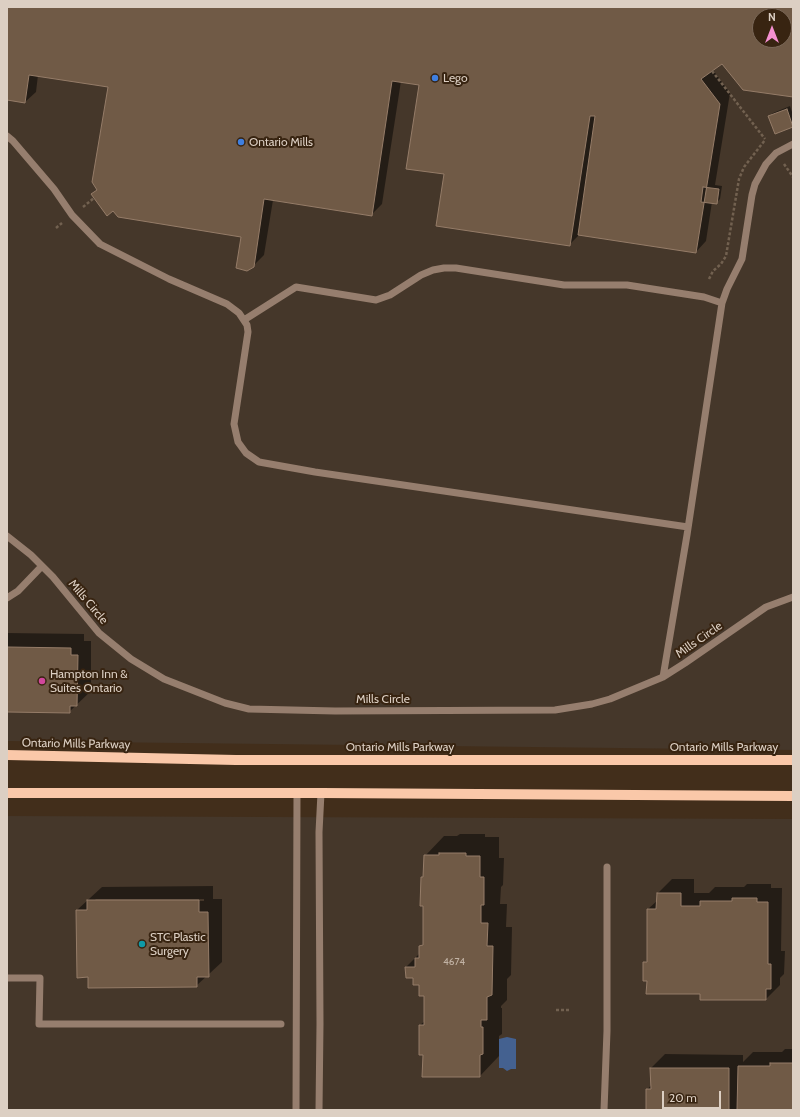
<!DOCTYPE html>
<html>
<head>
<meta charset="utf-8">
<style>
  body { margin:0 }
  #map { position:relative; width:800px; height:1117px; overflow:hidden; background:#422e1b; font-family:Cabin,sans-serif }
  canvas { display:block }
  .frame { position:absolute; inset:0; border:8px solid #dccfc3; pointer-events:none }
  .north { position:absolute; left:752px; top:8px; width:40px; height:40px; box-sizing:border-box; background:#382411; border:1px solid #7a6858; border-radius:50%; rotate:0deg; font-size:11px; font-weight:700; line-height:16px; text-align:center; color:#dccfc3 }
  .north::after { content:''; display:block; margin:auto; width:14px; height:18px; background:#f590d1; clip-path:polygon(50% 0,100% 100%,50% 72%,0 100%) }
  .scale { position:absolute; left:662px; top:1091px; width:59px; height:18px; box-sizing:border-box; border:2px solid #dccfc3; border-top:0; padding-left:5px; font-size:12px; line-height:14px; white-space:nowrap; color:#dccfc3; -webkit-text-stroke:3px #382411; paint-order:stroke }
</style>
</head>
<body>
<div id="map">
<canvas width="800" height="1117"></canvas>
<div class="frame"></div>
<div class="north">N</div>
<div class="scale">20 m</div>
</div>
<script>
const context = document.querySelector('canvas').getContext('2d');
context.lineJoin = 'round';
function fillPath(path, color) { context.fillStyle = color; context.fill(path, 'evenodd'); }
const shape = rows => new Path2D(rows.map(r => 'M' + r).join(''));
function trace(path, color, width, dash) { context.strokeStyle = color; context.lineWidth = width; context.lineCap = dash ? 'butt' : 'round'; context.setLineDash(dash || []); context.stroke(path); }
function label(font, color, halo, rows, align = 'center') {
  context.font = font + ' Cabin,sans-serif'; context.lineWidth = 4; context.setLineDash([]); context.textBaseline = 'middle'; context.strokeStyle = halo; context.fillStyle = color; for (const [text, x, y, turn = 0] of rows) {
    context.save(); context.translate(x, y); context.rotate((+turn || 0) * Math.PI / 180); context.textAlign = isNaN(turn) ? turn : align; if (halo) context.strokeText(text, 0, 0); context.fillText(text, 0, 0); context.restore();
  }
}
fillPath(shape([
  [7,7,793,7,793,750,7,741],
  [760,16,784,16,784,40,760,40],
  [7,816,793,819,793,1110,7,1110]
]), '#45372a');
fillPath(shape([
  [507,1037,516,1039,516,1069,511,1069,507,1071,503,1068,499,1068,499,1039]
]), '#446190');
fillPath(shape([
  [7,7,793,7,793,96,722,63,713,70,730,93,715,185,722,186,720,199,716,203,712,202,706,241,696,252,580,234,569,245,445,173,420,84,401,81,382,204,371,215,273,200,264,255,253,266,243,236,113,210,92,194,98,189,109,86,38,75,36,92,25,102,7,99],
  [760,16,784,16,784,40,760,40],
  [790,106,793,115,792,126,769,116,773,113],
  [7,633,84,634,84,641,91,641,91,691,69,712,7,711],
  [460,834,485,834,485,837,499,837,499,858,504,858,503,885,501,887,500,904,507,904,506,927,512,927,511,975,507,979,507,1000,501,1006,501,1008,502,1008,502,1034,499,1036,499,1056,480,1076,424,1054,420,1025,425,1021,425,995,420,984,406,967,420,953,420,947,424,943,424,905,422,878,424,875,425,856,444,836,457,836],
  [672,879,694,879,694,893,709,893,715,887,744,887,747,884,771,884,771,888,782,888,781,951,785,951,784,974,780,978,780,985,766,999,701,993,648,980,644,963,648,960,648,909,658,900,658,893],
  [213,886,213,899,222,899,222,962,196,986,89,976,77,910,102,887],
  [96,899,204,899,204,901,94,901],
  [785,1049,793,1049,793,1110,647,1110,647,1090,652,1084,651,1068,665,1054,743,1055,743,1062,753,1052,782,1052]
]), '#0007');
const building = shape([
  [7,7,793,7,793,97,743,90,722,64,701,79,720,104,696,253,578,235,595,116,590,116,570,246,436,226,444,174,406,169,419,85,392,81,372,216,264,199,254,267,247,271,236,268,241,237,118,217,113,211,107,216,91,194,97,190,92,182,108,87,29,75,25,103,7,100,7,7],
  [760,16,784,16,784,40,760,40,760,16],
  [787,109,793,127,775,134,768,116,787,109],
  [703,187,719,189,717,204,701,202,703,187],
  [7,647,71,648,71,655,78,655,77,706,70,706,70,713,7,712,7,647],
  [439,853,466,853,466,856,480,856,480,877,484,877,484,905,481,905,481,923,488,923,487,946,493,946,492,995,487,997,487,1020,481,1020,481,1027,483,1027,483,1054,480,1055,480,1077,422,1077,423,1055,419,1055,419,1025,424,1025,424,996,419,996,419,985,413,985,413,978,406,978,405,967,415,967,415,958,419,958,419,946,423,945,423,906,420,906,421,877,423,877,424,855,439,855,439,853],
  [657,893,681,893,681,906,700,906,700,901,732,901,732,898,757,898,757,902,768,902,768,964,771,964,771,989,766,989,766,1000,700,1000,700,994,646,994,647,981,643,981,643,962,647,962,647,909,656,909,657,893],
  [87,900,199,900,199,912,208,912,209,977,197,977,197,987,88,988,88,977,77,978,76,910,87,910,87,900],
  [770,1063,793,1063,793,1110,737,1110,738,1066,770,1066,770,1063],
  [650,1068,729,1068,729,1110,646,1110,646,1089,651,1089,650,1068]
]);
fillPath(building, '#705a46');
trace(building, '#957c68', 1);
trace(shape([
  [712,71,765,139],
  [784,164,793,177],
  [83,207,94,198],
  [56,228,62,223],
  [709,279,713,271,721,264,726,256,739,179,744,167,765,140],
  [556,1010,570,1010]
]), '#726150', 2.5, [3, 2]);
trace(shape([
  [7,136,13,141,54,189,72,215,100,244,169,279,227,304,239,313,247,325,248,332,234,424,238,442,246,453,259,462,315,472,688,527],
  [244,320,296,287,376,300,390,295,421,275,433,270,444,268,456,268,564,285,627,285,704,297,722,303],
  [7,536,31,555,53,577,99,633,131,659,164,679,225,703,249,709,335,711,555,710,592,704,610,699,663,677,685,663,766,607,793,597],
  [7,598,18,591,42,566],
  [663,677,687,535,722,303,727,289,742,259,752,195,755,184,766,164,776,153,793,144],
  [7,978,40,978,39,1024,281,1024],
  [296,1110,297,793],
  [319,1110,320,1024,319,832,321,793],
  [604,1110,607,1031,607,867]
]), '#967e6e', 7);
trace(shape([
  [7,755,236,760,793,760],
  [7,793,321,793,793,796]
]), '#fac8a9', 10);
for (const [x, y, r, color] of [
  [435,78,4,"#3f7fe0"],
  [241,142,4,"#3f7fe0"],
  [42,681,4,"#d1479c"],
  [142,944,4,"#0f9aa8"]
]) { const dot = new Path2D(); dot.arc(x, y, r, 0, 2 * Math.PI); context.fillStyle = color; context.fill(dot); trace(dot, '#382411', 1.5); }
label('10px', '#c1b2a4', null, [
  ["4674",454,962]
]);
label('12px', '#dccfc3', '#382411', [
  ["Lego",443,78],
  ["Ontario Mills",249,142],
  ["Hampton Inn &",50,674],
  ["Suites Ontario",50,688],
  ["STC Plastic",150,937],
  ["Surgery",150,951]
], 'left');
label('12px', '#dccfc3', '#382411', [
  ["Mills Circle",88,602,50],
  ["Mills Circle",699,640,-35],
  ["Mills Circle",383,699],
  ["Ontario Mills Parkway",76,744,1],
  ["Ontario Mills Parkway",400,747],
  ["Ontario Mills Parkway",724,747]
]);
</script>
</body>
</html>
